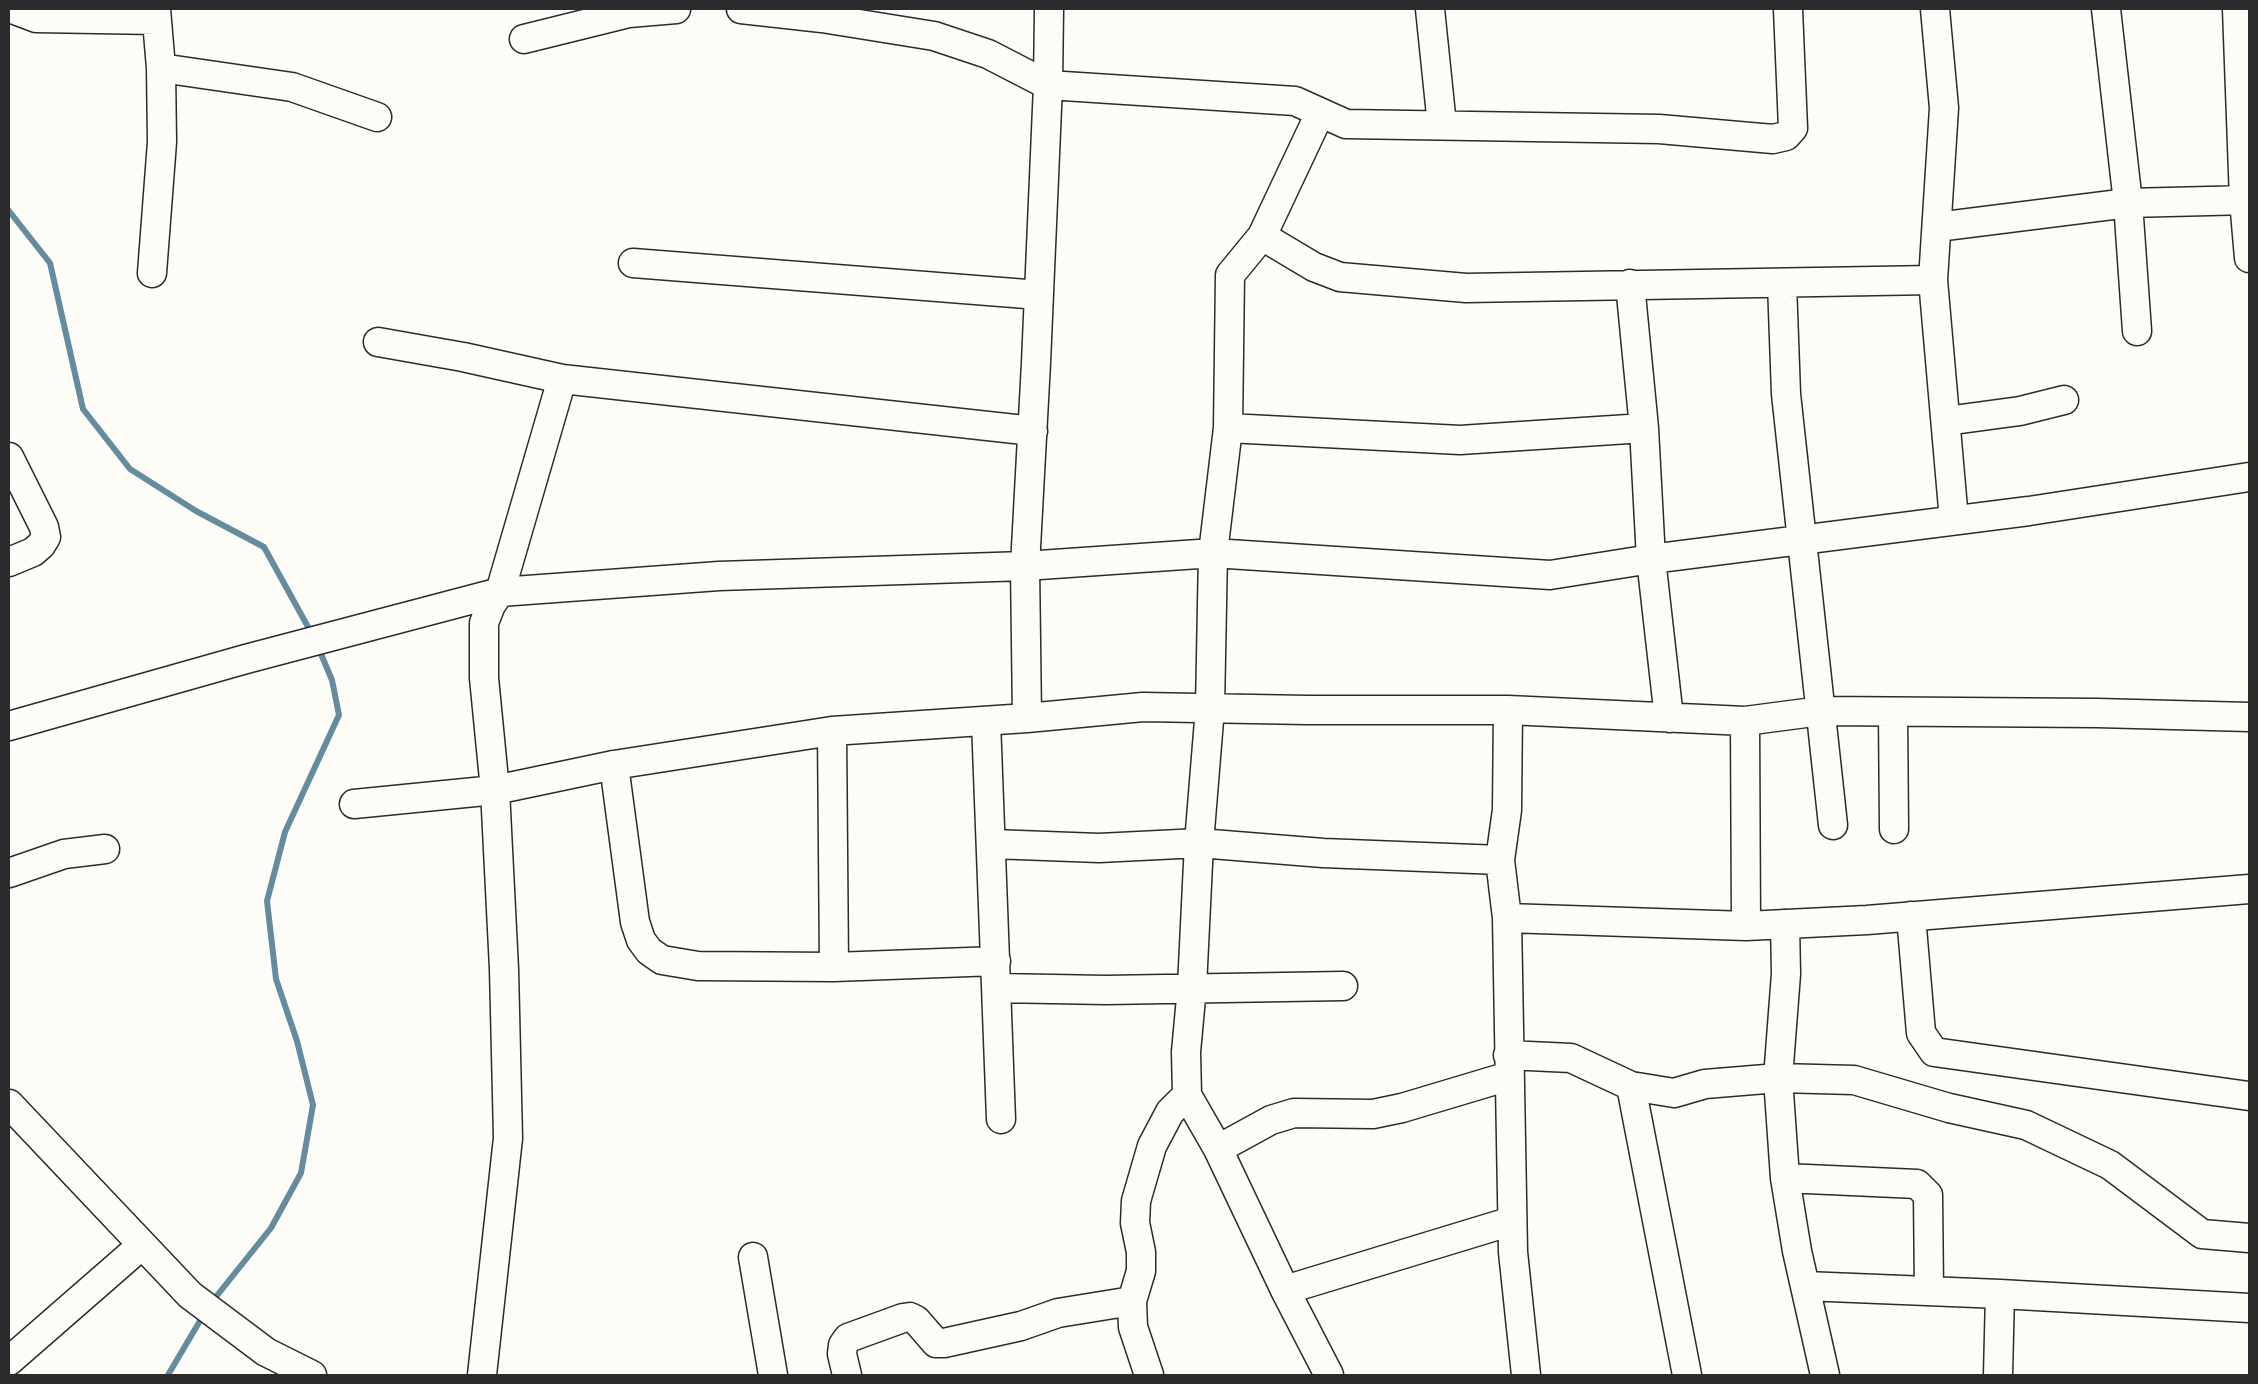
<!DOCTYPE html>
<style>
body{margin:0}
#map{position:relative;width:2258px;height:1384px;overflow:hidden;background:#fdfcf7;font-family:Pangolin,sans-serif}
canvas{display:block}
.frame{position:absolute;inset:0;border:10px solid #2b2b2b;pointer-events:none}
</style>
<div id="map">
<canvas width="2258" height="1384"></canvas>
<div class="frame"></div>
</div>
<script>
const ctx = document.querySelector('canvas').getContext('2d');
ctx.lineJoin = 'round';
function poly(rows) {
  const path = new Path2D();
  for (const r of rows) {
    path.moveTo(r[0], r[1]);
    for (let i = 2; i < r.length; i += 2) path.lineTo(r[i], r[i + 1]);
  }
  return path;
}
function strokePath(path, color, width, dash) {
  ctx.strokeStyle = color;
  ctx.lineWidth = width;
  ctx.lineCap = dash ? 'butt' : 'round';
  ctx.setLineDash(dash || []);
  ctx.stroke(path);
}
const stream = poly([
 [9,211,50,263,83,409,130,469,196,511,264,547,313,636],
 [211,1303,271,1228,301,1173,313,1105,297,1041,276,979,267,901,285,832,339,715,332,680,318,647],
 [168,1375,204,1314]
]);
const minor = poly([
 [12,9,36,18,157,20],
 [741,9,822,18,934,36,988,54,1048,85,1295,101,1346,124,1659,129,1773,139,1786,136,1793,128,1788,9],
 [1430,9,1442,125],
 [1935,9,1944,108,1933,280,1954,520],
 [2106,9,2128,203,2137,331],
 [2237,9,2244,200,2249,258],
 [524,39,629,13,676,9],
 [161,68,292,87,377,117],
 [1320,113,1262,236,1314,267,1340,277,1466,288,1933,280],
 [1937,227,2128,203,2249,200],
 [633,263,1039,295],
 [152,273,162,142,161,68,156,9],
 [1782,283,1786,394,1833,825],
 [1630,284,1644,428,1651,559,1669,718],
 [378,342,463,357,562,379,1033,431],
 [1946,421,2020,411,2064,400],
 [1228,428,1230,275,1262,236],
 [9,457,44,527,46,537,41,545,33,552,9,562],
 [1508,710,1507,810,1500,860,1507,918,1513,1252,1526,1375],
 [1893,712,1894,829],
 [1027,718,1025,566,1036,363,1048,85,1049,9],
 [986,721,1001,1119],
 [1745,721,1746,926],
 [9,726,246,659,500,592,719,576,1025,566,1213,553,1550,575,1651,559,2029,511,2249,477],
 [832,731,834,967],
 [614,765,635,922,641,940,649,951,662,960,698,966,834,967,996,961],
 [354,804,495,790,614,765,832,731,1027,718,1143,707,1307,710,1508,710,1745,721,1821,711,2097,713,2249,717],
 [992,844,1099,848,1199,843,1323,853,1500,860],
 [9,873,64,854,105,849],
 [1911,916,1921,1033,1934,1052,2249,1096],
 [1507,918,1746,926,1867,920,2249,889],
 [1785,924,1786,974,1778,1078,1785,1178,1797,1251,1825,1375],
 [997,988,1106,990,1343,986],
 [1508,1055,1571,1058,1631,1086,1674,1093,1705,1084,1778,1078,1854,1080,1949,1108,2026,1125,2110,1165,2202,1234,2249,1238],
 [1631,1086,1687,1375],
 [9,1104,190,1295,266,1352,312,1375],
 [1218,1149,1271,1120,1294,1113,1373,1114,1402,1108,1509,1076],
 [1785,1178,1917,1184,1928,1195,1929,1291],
 [753,1257,773,1375],
 [1805,1286,2000,1294,2249,1308],
 [1285,1290,1512,1221],
 [9,1361,142,1245],
 [482,1375,508,1138,504,969,495,790,484,678,484,623,491,605,500,592,562,379],
 [847,1375,842,1354,843,1345,848,1338,903,1318,910,1317,916,1320,936,1343,944,1343,1021,1326,1058,1313,1132,1301],
 [1149,1375,1133,1327,1132,1301,1141,1271,1141,1252,1135,1223,1136,1201,1152,1146,1170,1112,1187,1095],
 [1329,1375,1285,1290,1218,1149,1187,1095,1186,1052,1192,987,1199,843,1210,708,1213,553,1228,428,1460,440,1644,428],
 [1998,1375,2000,1294]
]);
strokePath(stream, '#648c9e', 6);
strokePath(minor, '#2b2b2b', 31);
strokePath(minor, '#fdfcf7', 28);
</script>
